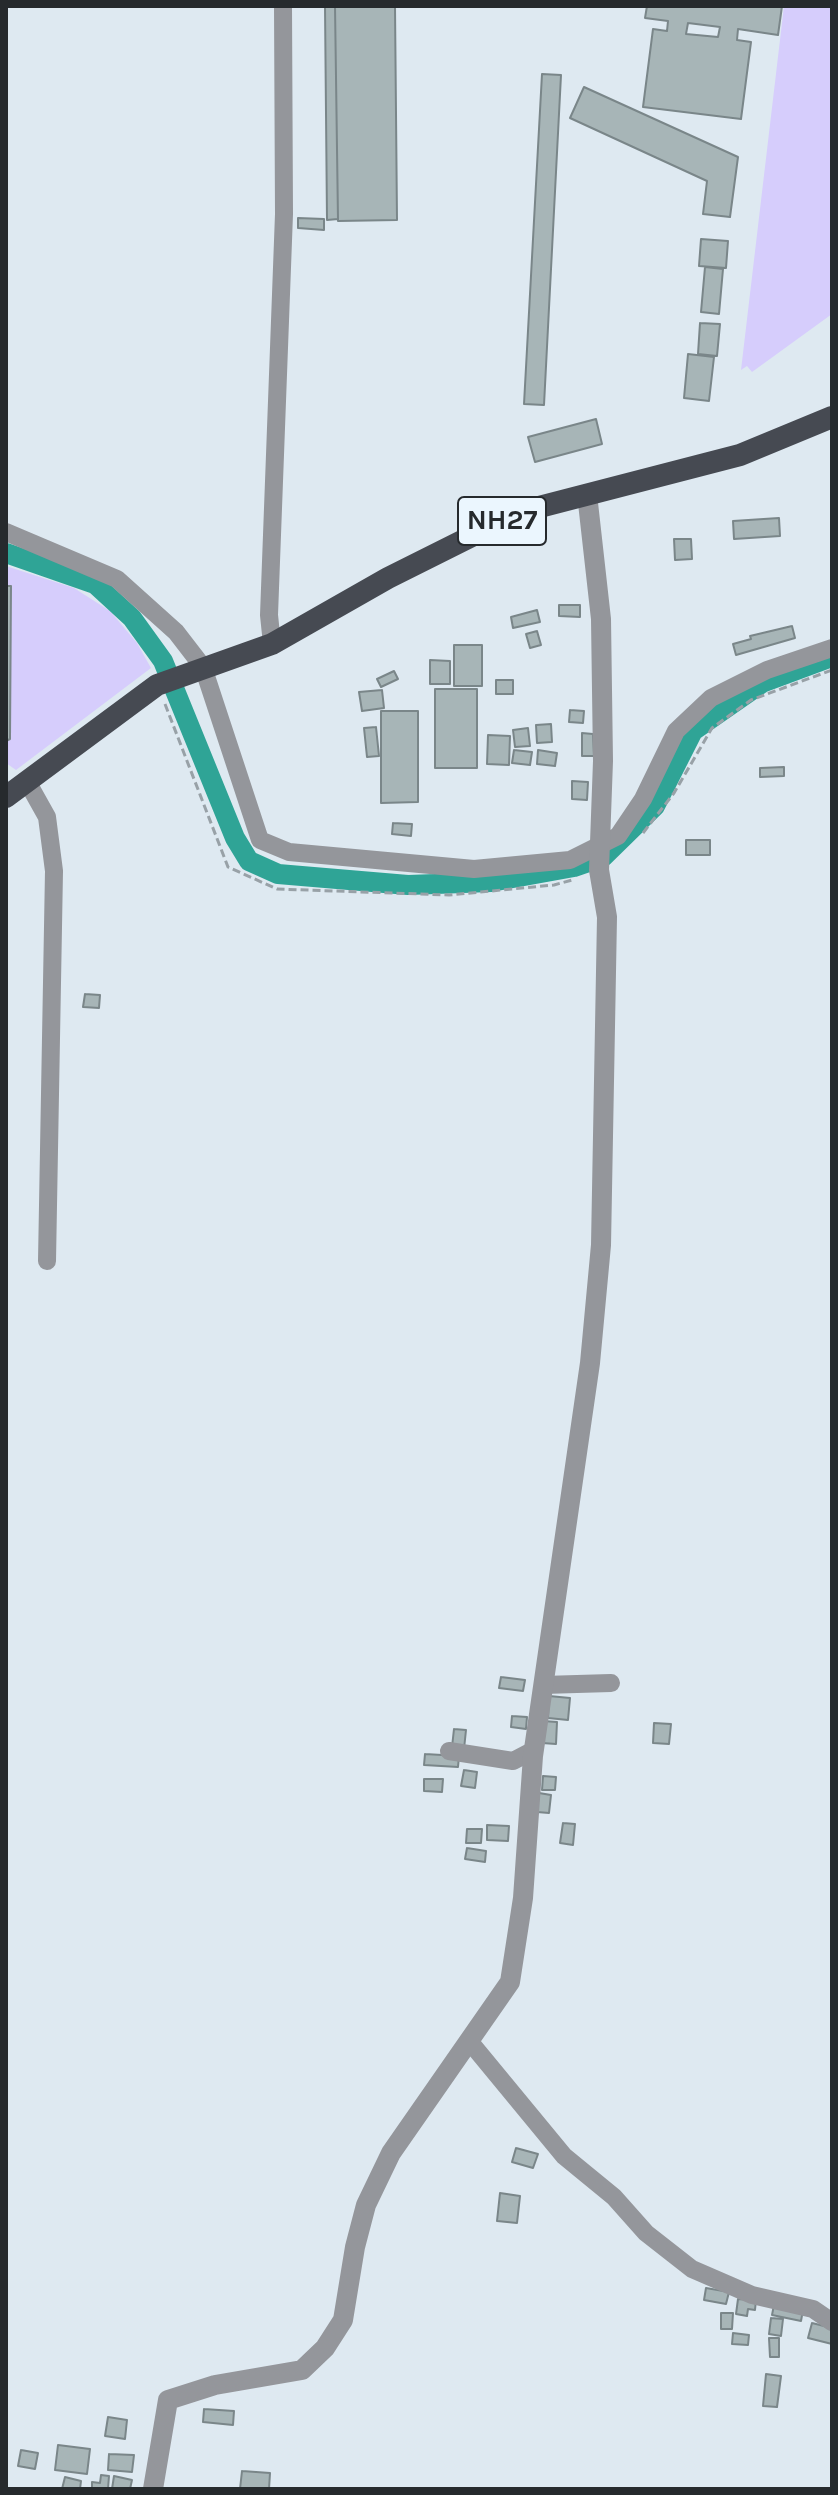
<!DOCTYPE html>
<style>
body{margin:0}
#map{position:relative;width:838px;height:2495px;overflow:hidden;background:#dee9f1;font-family:Karla,sans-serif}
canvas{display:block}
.frame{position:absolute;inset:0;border:8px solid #262a2d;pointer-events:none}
</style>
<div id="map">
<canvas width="838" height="2495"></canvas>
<div class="frame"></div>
</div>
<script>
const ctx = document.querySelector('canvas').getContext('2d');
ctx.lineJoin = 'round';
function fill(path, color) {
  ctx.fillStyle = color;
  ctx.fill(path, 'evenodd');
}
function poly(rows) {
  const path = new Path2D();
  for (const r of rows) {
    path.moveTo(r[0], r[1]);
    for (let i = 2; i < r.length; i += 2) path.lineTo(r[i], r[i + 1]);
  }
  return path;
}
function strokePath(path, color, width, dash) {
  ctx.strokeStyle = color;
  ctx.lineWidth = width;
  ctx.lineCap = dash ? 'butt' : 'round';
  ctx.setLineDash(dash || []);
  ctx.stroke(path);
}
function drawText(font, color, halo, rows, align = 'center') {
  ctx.font = font + ' Karla,sans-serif';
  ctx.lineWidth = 6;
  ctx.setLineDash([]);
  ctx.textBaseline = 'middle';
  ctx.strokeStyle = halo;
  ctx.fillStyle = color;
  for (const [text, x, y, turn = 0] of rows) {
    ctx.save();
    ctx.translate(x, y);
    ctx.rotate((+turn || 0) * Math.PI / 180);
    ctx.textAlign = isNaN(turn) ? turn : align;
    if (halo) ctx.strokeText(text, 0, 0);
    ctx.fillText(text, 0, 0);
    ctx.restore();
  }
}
const green = poly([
 [784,6,832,6,832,314,752,372,747,366,741,370],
 [6,566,74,588,110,611,137,643,151,668,16,770,6,763]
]);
const canal = poly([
 [6,553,95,584,132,618,163,661,235,838,249,861,278,874,408,885,491,882,574,867,603,857,655,806,693,731,762,683,832,657]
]);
const building = poly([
 [325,6,335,6,338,219,327,220,325,6],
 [335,6,395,6,397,220,338,221,335,6],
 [647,6,782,6,778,35,738,29,737,40,751,42,741,119,643,107,653,29,667,31,668,21,645,18,647,6],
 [688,23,720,27,718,37,686,34,688,23],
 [542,74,561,75,544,405,524,404,542,74],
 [584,87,738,157,730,217,703,214,707,181,570,118,584,87],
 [298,218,324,219,324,230,298,228,298,218],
 [701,239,728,241,726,268,699,266,701,239],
 [705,267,723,269,719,314,701,312,705,267],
 [700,323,720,324,717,356,698,354,700,323],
 [688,354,714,357,709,401,684,398,688,354],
 [596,419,602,444,535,462,528,437,596,419],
 [779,518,780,536,734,539,733,521,779,518],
 [674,539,691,539,692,559,675,560,674,539],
 [6,586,11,586,10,739,6,741,6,586],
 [559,605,580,605,580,617,559,616,559,605],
 [537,610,540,622,513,628,511,617,537,610],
 [792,626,795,638,736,655,733,644,751,639,750,636,792,626],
 [537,631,541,645,530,648,526,634,537,631],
 [454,645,482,645,482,686,454,686,454,645],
 [430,660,450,661,450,684,430,684,430,660],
 [394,671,398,679,381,687,377,679,394,671],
 [496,680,513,680,513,694,496,694,496,680],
 [435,689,477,689,477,768,435,768,435,689],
 [382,690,384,708,362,711,359,692,382,690],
 [570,710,584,711,583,723,569,722,570,710],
 [381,711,418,711,418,802,381,803,381,711],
 [551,724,552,742,537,743,536,725,551,724],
 [376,727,379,756,367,757,364,728,376,727],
 [528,728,530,746,515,747,513,730,528,728],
 [582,733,593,734,594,756,582,756,582,733],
 [488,735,510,736,509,765,487,764,488,735],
 [514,750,532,752,530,765,512,763,514,750],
 [538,750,557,753,555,766,537,764,538,750],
 [784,767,784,776,760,777,760,768,784,767],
 [572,781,588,782,587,800,572,799,572,781],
 [393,823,412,824,411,836,392,834,393,823],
 [686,840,710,840,710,855,686,855,686,840],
 [85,994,100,995,99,1008,83,1007,85,994],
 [501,1677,525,1680,523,1691,499,1688,501,1677],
 [549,1696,570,1698,568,1720,548,1718,549,1696],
 [512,1716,527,1717,526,1729,511,1727,512,1716],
 [543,1721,557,1722,556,1744,542,1743,543,1721],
 [654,1723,671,1724,669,1744,653,1743,654,1723],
 [454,1729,466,1730,464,1749,452,1747,454,1729],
 [425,1754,459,1756,458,1767,424,1765,425,1754],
 [464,1770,477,1772,475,1788,461,1786,464,1770],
 [543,1776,556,1777,555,1790,542,1790,543,1776],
 [424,1779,443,1779,442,1792,424,1791,424,1779],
 [539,1793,551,1795,549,1813,537,1812,539,1793],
 [563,1823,575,1824,573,1845,560,1843,563,1823],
 [487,1825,509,1826,508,1841,487,1840,487,1825],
 [467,1829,482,1829,481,1843,466,1843,467,1829],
 [467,1848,486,1851,485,1862,465,1859,467,1848],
 [516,2148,538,2154,533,2168,512,2162,516,2148],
 [500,2193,520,2196,517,2223,497,2221,500,2193],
 [706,2288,729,2292,726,2304,704,2300,706,2288],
 [738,2299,756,2300,755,2310,748,2309,747,2316,736,2314,738,2299],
 [774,2305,803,2310,801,2321,772,2315,774,2305],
 [721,2313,733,2313,732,2329,721,2329,721,2313],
 [771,2318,783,2319,781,2336,769,2334,771,2318],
 [812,2323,832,2328,832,2344,808,2338,812,2323],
 [733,2333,749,2335,748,2345,732,2344,733,2333],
 [769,2338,779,2338,779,2357,770,2357,769,2338],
 [766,2374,781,2376,777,2407,763,2406,766,2374],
 [204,2409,234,2411,233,2425,203,2422,204,2409],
 [108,2417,127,2420,125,2439,105,2436,108,2417],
 [58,2445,90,2449,87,2474,55,2470,58,2445],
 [21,2450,38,2453,35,2469,18,2466,21,2450],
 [109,2454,134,2455,132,2472,108,2470,109,2454],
 [242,2471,270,2473,269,2489,240,2489,242,2471],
 [101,2475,109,2476,108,2489,92,2489,92,2482,100,2483,101,2475],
 [114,2476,132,2480,130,2489,112,2489,114,2476],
 [65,2477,81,2481,80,2489,62,2489,65,2477]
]);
const path = poly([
 [165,704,228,867,277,889,449,895,554,885,572,880],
 [643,833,674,793,712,728,751,700,832,670]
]);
const minor = poly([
 [6,532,117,579,176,632,203,667,260,840,289,852,474,869,570,860,618,836,643,799,676,731,711,698,767,670,832,648],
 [272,644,269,615,284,214,283,6],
 [28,783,47,817,54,871,47,1261],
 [543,1685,611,1683],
 [449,1751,513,1761,534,1750],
 [470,2042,564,2156,614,2197,646,2233,692,2269,752,2295,813,2309,832,2322]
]);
const tertiary = poly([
 [153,2489,168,2400,215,2385,302,2370,325,2348,343,2320,355,2247,366,2205,391,2153,510,1982,523,1898,533,1756,590,1363,601,1245,607,917,599,870,603,761,601,619,587,494]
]);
const trunk = poly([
 [6,797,157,685,272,644,388,578,520,512,740,455,832,417]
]);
const shields = [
 [502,521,88]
];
const shieldNames = [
 ["NH27",502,521]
];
fill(green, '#d6cdfc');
strokePath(canal, '#2fa496', 20);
fill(building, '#a7b5b7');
strokePath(building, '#7a8689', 2);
strokePath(path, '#98a1a7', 3, [8, 4]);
strokePath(minor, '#94969b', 18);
strokePath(tertiary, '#94969b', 20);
strokePath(trunk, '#464a52', 22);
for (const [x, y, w] of shields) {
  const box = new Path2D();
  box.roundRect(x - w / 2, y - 24, w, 48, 6);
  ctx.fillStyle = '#ebf6fe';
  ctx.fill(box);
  strokePath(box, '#262a2d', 2);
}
drawText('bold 28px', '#262a2d', null, shieldNames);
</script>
